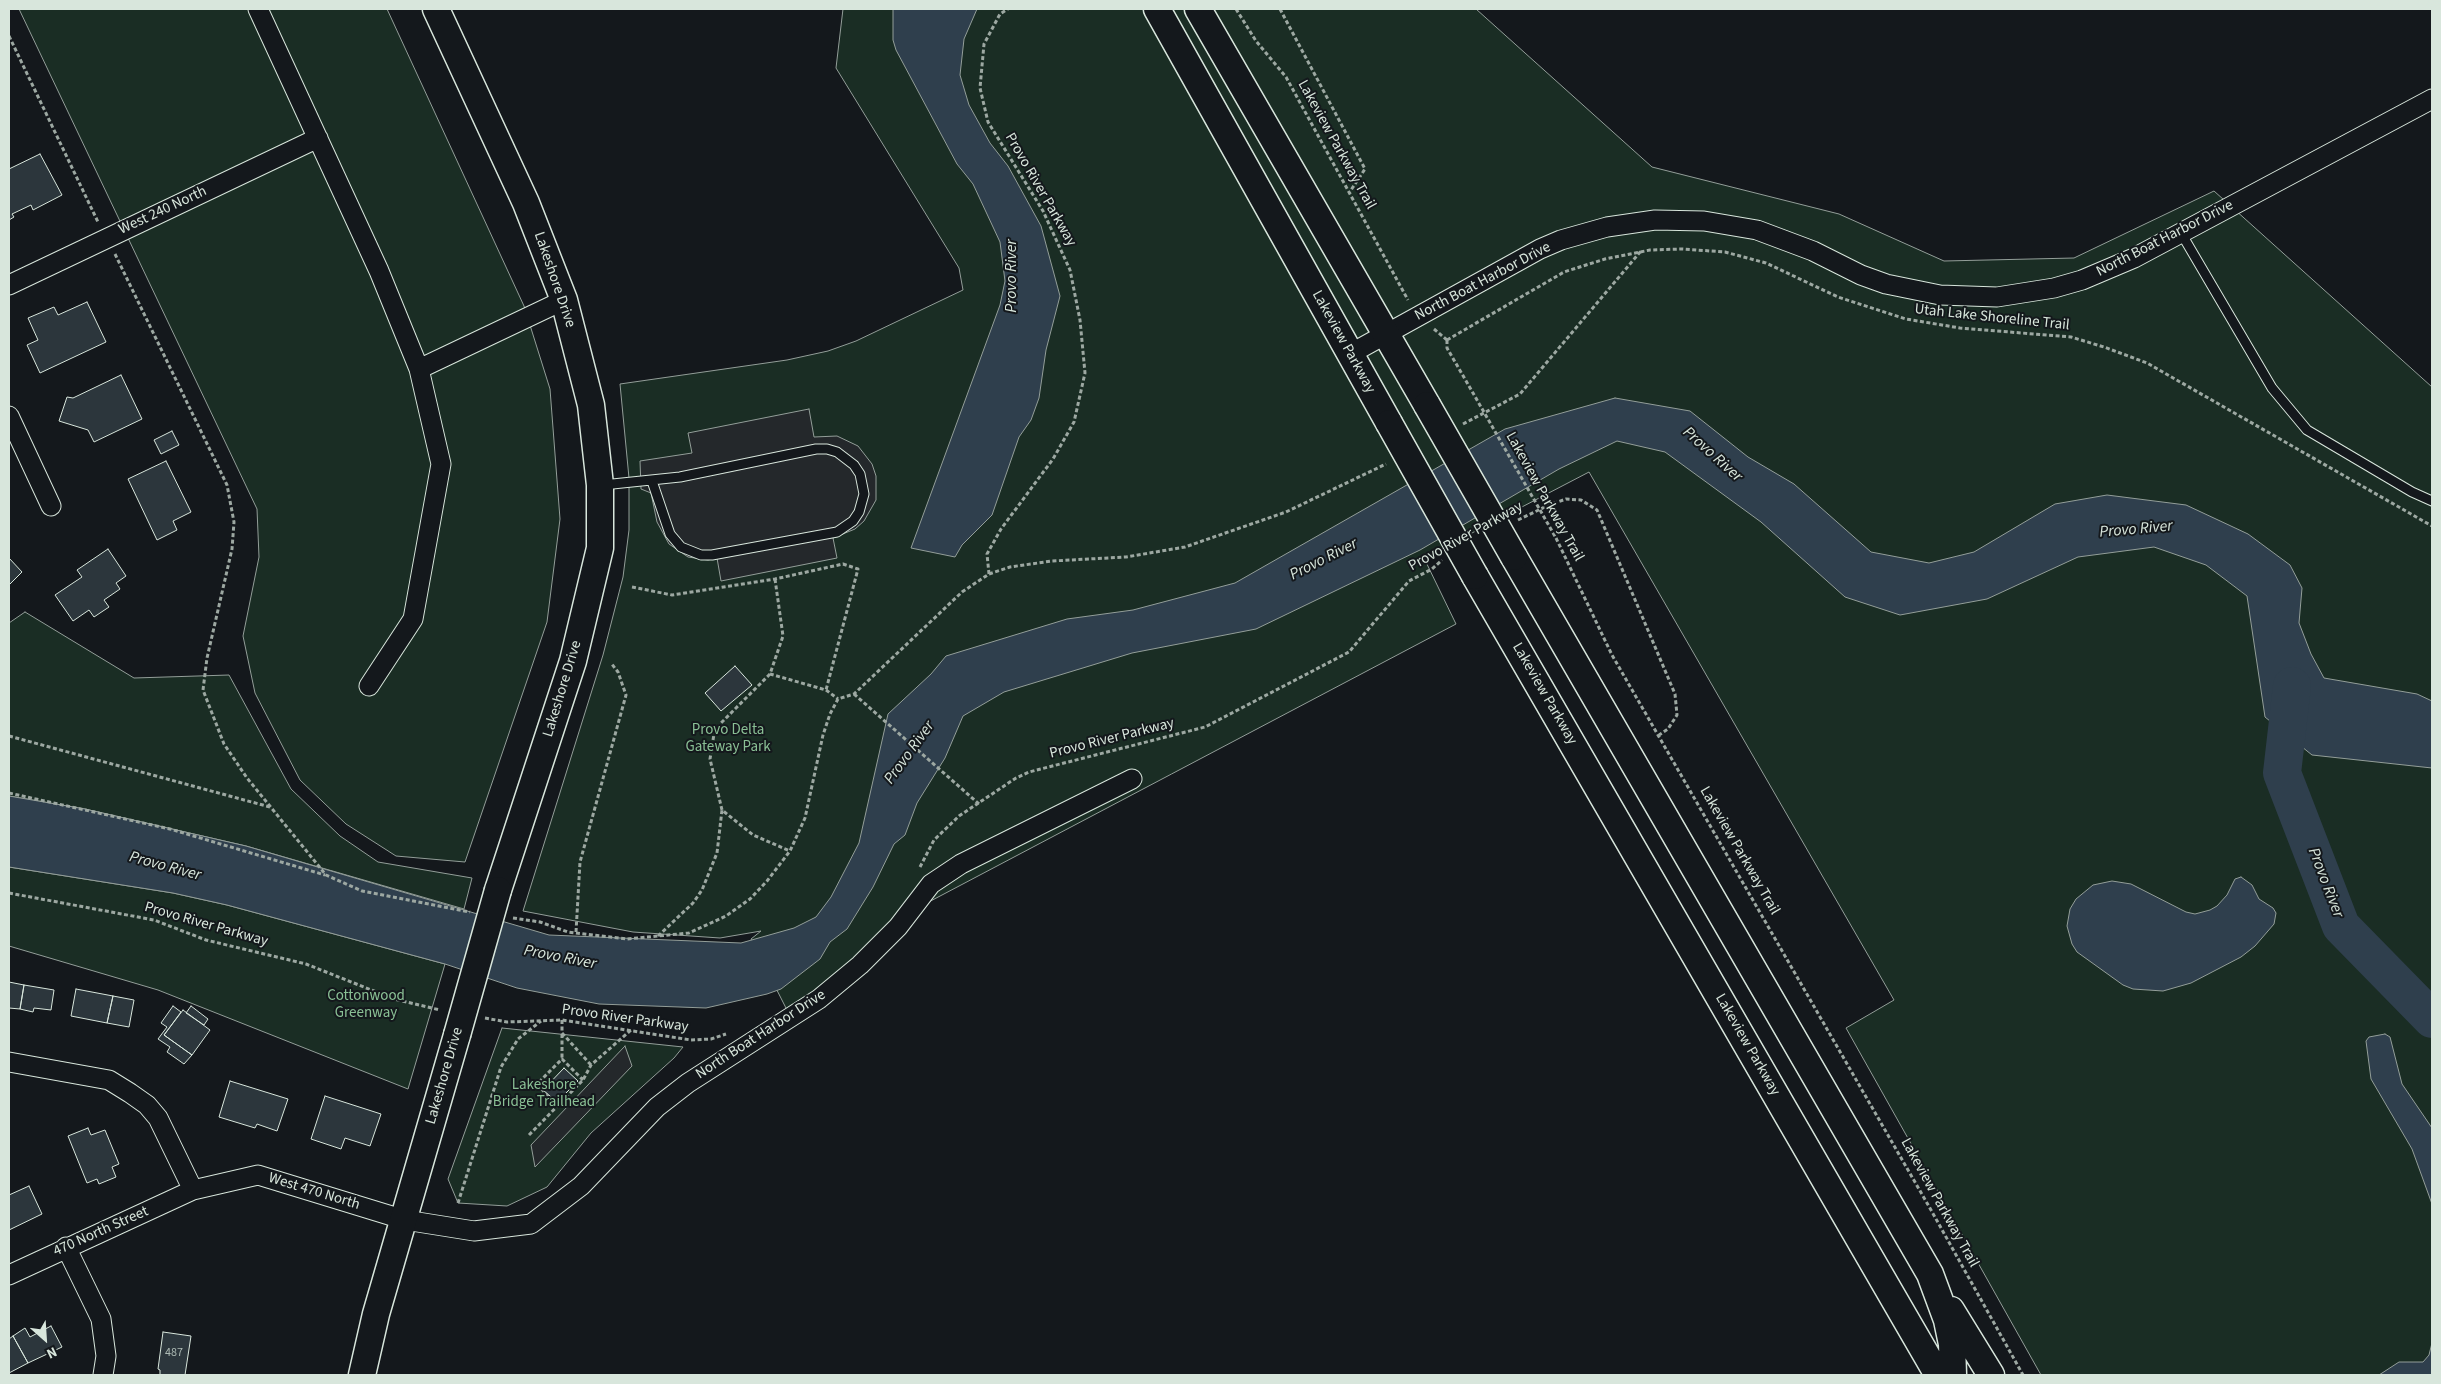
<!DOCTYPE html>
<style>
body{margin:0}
#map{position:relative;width:2441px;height:1384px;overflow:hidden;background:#14181c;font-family:"Source Sans 3",sans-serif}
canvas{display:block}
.frame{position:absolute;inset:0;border:10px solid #d8e6dc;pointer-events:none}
.north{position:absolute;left:20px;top:1314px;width:50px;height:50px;-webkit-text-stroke:4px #14181c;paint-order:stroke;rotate:154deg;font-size:14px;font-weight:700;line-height:20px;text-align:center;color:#d8e6dc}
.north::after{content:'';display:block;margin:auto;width:18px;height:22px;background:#d8e6dc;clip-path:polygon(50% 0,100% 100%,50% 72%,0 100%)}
</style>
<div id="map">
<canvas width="2441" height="1384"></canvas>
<div class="frame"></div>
<div class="north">N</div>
</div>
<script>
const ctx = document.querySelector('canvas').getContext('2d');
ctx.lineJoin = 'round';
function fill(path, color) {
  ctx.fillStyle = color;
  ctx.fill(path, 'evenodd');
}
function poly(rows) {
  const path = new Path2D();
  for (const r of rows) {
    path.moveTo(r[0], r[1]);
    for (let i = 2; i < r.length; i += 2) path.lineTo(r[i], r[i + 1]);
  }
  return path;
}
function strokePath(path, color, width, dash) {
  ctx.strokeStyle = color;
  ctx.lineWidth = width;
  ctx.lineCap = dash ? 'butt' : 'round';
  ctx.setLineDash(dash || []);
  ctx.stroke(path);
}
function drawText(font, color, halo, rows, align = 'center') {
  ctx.font = font + ' "Source Sans 3",sans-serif';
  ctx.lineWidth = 4;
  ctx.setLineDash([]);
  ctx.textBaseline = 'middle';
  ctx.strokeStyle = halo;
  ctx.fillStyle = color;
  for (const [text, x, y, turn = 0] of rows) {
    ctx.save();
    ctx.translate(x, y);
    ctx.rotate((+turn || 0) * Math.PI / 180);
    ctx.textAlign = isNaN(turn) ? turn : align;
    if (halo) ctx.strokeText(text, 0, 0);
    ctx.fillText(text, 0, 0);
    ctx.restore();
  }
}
const green = poly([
 [19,9,387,9,524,306,550,389,560,519,547,622,465,862,396,856,346,824,300,780,255,693,243,636,259,557,257,509,19,9],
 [843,9,1476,9,1652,167,1839,214,1944,261,2074,258,2214,191,2432,387,2432,1375,2041,1375,1846,1028,1894,1000,1589,472,1424,558,1456,624,887,924,858,957,788,1012,751,939,761,931,720,938,633,932,523,911,603,655,623,577,629,530,629,478,620,384,787,360,828,351,856,341,963,290,959,268,836,68,843,9],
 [25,612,134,678,229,675,291,789,340,836,378,862,472,878,464,909,246,846,85,809,9,796,9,623,25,612],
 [9,867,173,893,227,905,445,964,408,1089,158,990,9,946,9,867],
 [502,1028,683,1047,674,1058,591,1133,547,1187,507,1206,458,1203,448,1179,502,1028]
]);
const parking = poly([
 [809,409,814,437,837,436,858,446,872,464,876,476,876,500,864,521,855,529,833,538,837,558,721,581,717,558,708,560,688,557,669,544,657,522,651,493,641,489,640,461,692,453,688,433,809,409],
 [625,1046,632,1066,535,1167,531,1145,625,1046]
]);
const water = poly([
 [893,9,977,9,964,39,960,75,969,105,990,143,1008,166,1041,226,1060,296,1046,350,1039,398,1031,420,1019,437,992,515,962,545,955,557,911,548,1000,305,1005,281,1000,242,973,184,957,164,896,50,893,40,893,9],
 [1615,398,1690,411,1748,457,1794,484,1871,552,1929,563,1974,552,2055,504,2107,495,2186,505,2248,534,2290,565,2302,588,2299,623,2311,654,2324,678,2417,694,2432,701,2432,768,2312,755,2265,717,2247,596,2206,565,2154,547,2078,557,1987,599,1900,615,1845,597,1761,522,1665,452,1617,441,1559,469,1420,550,1256,629,1132,653,1004,692,963,716,945,758,917,803,905,835,894,844,873,887,847,929,830,942,820,959,781,989,767,994,706,1008,599,1004,517,988,445,964,227,905,173,893,9,867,9,796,85,809,246,846,549,935,741,943,794,928,816,917,831,897,859,843,888,714,931,674,946,656,1067,619,1133,610,1235,583,1505,429,1615,398],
 [2241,877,2252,885,2259,899,2273,908,2276,913,2274,924,2255,946,2241,957,2191,983,2163,991,2133,989,2123,985,2077,952,2072,944,2067,926,2070,909,2076,899,2093,885,2112,881,2131,884,2186,912,2195,914,2210,910,2217,906,2227,895,2235,879,2241,877],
 [2385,1034,2390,1037,2402,1084,2432,1128,2432,1204,2412,1149,2371,1079,2366,1041,2369,1037,2385,1034],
 [2432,1343,2432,1375,2379,1375,2399,1362,2423,1362,2429,1355,2432,1343]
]);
const river = poly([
 [2292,686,2282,773,2341,926,2432,1019]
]);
const building = poly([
 [40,154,62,195,33,210,31,205,12,214,14,217,9,220,9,169,40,154],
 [87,302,106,342,40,373,27,345,38,340,28,318,54,307,58,315,87,302],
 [121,375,142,419,94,442,88,430,59,421,67,397,73,398,121,375],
 [172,431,179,445,161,454,154,440,172,431],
 [166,461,191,512,173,521,177,530,157,540,128,479,166,461],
 [108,549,126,576,116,583,120,589,104,600,109,607,94,617,89,610,73,621,55,595,82,577,77,570,108,549],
 [9,558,22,572,9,585,9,558],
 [735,666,752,685,721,711,705,693,735,666],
 [9,982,24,985,20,1009,9,1008,9,982],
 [24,985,54,990,51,1010,34,1008,33,1012,20,1009,24,985],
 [76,989,113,996,107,1023,71,1016,76,989],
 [113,996,134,1000,129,1027,107,1023,113,996],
 [173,1006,181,1012,164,1035,192,1055,184,1064,167,1052,170,1047,158,1039,167,1027,161,1023,173,1006],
 [191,1006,208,1019,204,1025,186,1013,191,1006],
 [183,1010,210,1030,192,1055,164,1035,183,1010],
 [564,1068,578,1081,557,1102,543,1090,564,1068],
 [230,1081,288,1099,277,1131,257,1124,255,1128,219,1117,230,1081],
 [325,1096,381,1114,370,1146,345,1138,341,1149,311,1139,325,1096],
 [88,1128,91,1135,105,1130,119,1164,112,1167,116,1177,99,1184,97,1179,87,1183,68,1136,88,1128],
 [29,1186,42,1214,9,1230,9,1195,29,1186],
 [51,1326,62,1347,28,1363,13,1336,25,1328,30,1337,51,1326],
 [163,1332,191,1336,185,1375,160,1375,160,1370,158,1369,163,1332],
 [13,1336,28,1363,9,1373,9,1339,13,1336]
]);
const path = poly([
 [1236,9,1256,41,1286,77,1408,300],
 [1280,9,1365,169,1349,193],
 [9,36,98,222],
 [115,254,227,485,234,522,232,549,207,658,203,690,224,744,247,778,326,875,362,891,470,912],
 [1434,329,1447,340],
 [1447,340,1564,272,1605,259,1650,250,1682,249,1725,252,1766,263,1838,297,1906,319,1960,328,2071,337,2104,347,2147,363,2432,526],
 [1447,340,1447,348,1469,386],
 [1463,424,1520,394,1641,251],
 [1518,520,1549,505,1566,499,1581,500,1597,510,1675,694,1677,715,1668,729,1659,735],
 [1556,538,1612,655,1931,1210,2023,1375],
 [989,574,987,554,1001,529,1053,459,1074,422,1085,373,1080,320,1070,270,1043,211,988,122,980,88,984,44,1000,14,1008,9],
 [775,579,783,636,770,674,826,690,838,699],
 [632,587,672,595,775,579,843,564,858,569,826,690],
 [770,674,721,723,714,734,710,759,722,810,753,835,790,851],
 [854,694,979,804],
 [9,736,270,807],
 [9,793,170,829,325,875],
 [920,867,934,840,959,816,1016,778,1029,772,1205,727,1349,652,1409,581,1432,569,1442,560],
 [9,893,154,920,206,940,306,964,394,999,440,1010],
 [513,918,540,922,568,932,627,939,689,933,726,916,750,899,767,881,790,851,805,818,823,735,830,714,838,699,854,694,962,592,989,574,1010,567,1052,561,1126,557,1185,547,1286,512,1386,464],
 [576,932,580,862,626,695,618,672,611,663],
 [658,936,693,903,702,890,717,853,722,810],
 [485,1018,507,1022,562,1020,691,1040,711,1039,726,1034],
 [562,1020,562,1033,591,1065],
 [562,1034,562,1059],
 [557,1106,537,1084,562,1059,583,1080],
 [529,1135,583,1080,591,1065,631,1030],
 [458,1203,501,1067,518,1039,541,1021]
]);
const lane = poly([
 [2181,233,2272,388,2307,430,2412,492,2432,501],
 [603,485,680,477,816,449,827,449,837,452,854,465,860,474,864,494,859,512,853,521,837,532,712,555,701,555,681,547,670,534,652,481]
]);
const street = poly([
 [258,9,379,271,419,369,441,464,413,619,369,686],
 [9,285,318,138],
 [1350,354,1540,249,1561,240,1607,227,1655,220,1704,221,1757,230,1813,251,1861,275,1886,284,1940,295,1997,297,2054,288,2082,280,2134,258,2432,99],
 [419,369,564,300],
 [9,416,51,506],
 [9,1062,109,1080,130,1093,147,1105,158,1118,193,1190],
 [66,1247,101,1319,106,1356,103,1375],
 [9,1275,193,1190,258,1175,405,1220,474,1231,531,1224,581,1186,657,1107,688,1083,819,999,860,965,898,927,931,884,961,864,1132,779]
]);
const secondary = poly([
 [436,9,526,203,564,300,591,405,600,485,600,548,573,661,498,890],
 [1157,9,1389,423],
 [1198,9,1427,405],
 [1514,557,1930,1274,1947,1320,1952,1344,1953,1375],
 [1475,576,1938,1375],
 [1951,1310,1991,1375],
 [362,1375,376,1314,457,1035]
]);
const pathBridge = poly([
 [1469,386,1556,538]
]);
const secondaryBridge = poly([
 [1427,405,1514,557],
 [1389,423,1475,576],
 [457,1035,498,890]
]);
const numberNames = [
 ["487",174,1353]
];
const streetNames = [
 ["Lakeview Parkway Trail",1336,145,61],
 ["Provo River Parkway",1040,190,60],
 ["West 240 North",163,211,-25],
 ["North Boat Harbor Drive",2165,239,-27],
 ["Lakeshore Drive",554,280,71],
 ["North Boat Harbor Drive",1483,282,-28],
 ["Utah Lake Shoreline Trail",1992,318,6],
 ["Lakeview Parkway",1343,342,61],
 ["Lakeview Parkway Trail",1544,497,61],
 ["Provo River Parkway",1466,537,-29],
 ["Lakeshore Drive",563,689,-73],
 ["Lakeview Parkway",1544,694,60],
 ["Provo River Parkway",1112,739,-14],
 ["Lakeview Parkway Trail",1739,851,60],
 ["Provo River Parkway",206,925,16],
 ["Provo River Parkway",625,1019,8],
 ["North Boat Harbor Drive",761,1035,-33],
 ["Lakeview Parkway",1747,1045,60],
 ["Lakeshore Drive",445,1076,-74],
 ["West 470 North",314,1192,17],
 ["Lakeview Parkway Trail",1939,1203,61],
 ["470 North Street",101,1232,-24]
];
const parkNames = [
 ["Provo Delta",728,731],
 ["Gateway Park",728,748],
 ["Cottonwood",366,997],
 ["Greenway",366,1014],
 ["Lakeshore",544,1086],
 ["Bridge Trailhead",544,1103]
];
const waterNames = [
 ["Provo River",1012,276,-90],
 ["Provo River",1712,455,42],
 ["Provo River",2136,530,-5],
 ["Provo River",1324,560,-27],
 ["Provo River",910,753,-54],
 ["Provo River",165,867,15],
 ["Provo River",2325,883,69],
 ["Provo River",560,958,11]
];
fill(green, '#1a2d24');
strokePath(green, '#939e99', 1);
fill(parking, '#24282b');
strokePath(parking, '#939e99', 1);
fill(water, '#2f3f4d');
strokePath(water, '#939e99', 1);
strokePath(river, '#2f3f4d', 38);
fill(building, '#2c363c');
strokePath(building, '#d8e6dc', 1);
strokePath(lane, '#d8e6dc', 11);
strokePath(street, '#d8e6dc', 21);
strokePath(secondary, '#d8e6dc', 29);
strokePath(path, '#9da8a2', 3, [4, 2.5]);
strokePath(lane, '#14181c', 9);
strokePath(street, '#14181c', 19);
strokePath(secondary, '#14181c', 26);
strokePath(secondaryBridge, '#d8e6dc', 29, []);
strokePath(pathBridge, '#9da8a2', 3, [4, 2.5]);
strokePath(secondaryBridge, '#14181c', 26);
drawText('12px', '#adbab4', null, numberNames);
drawText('15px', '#d8e6dc', '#14181c', streetNames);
drawText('15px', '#8ac095', '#14181c', parkNames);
drawText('italic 16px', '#d8e6dc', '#14181c', waterNames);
</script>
